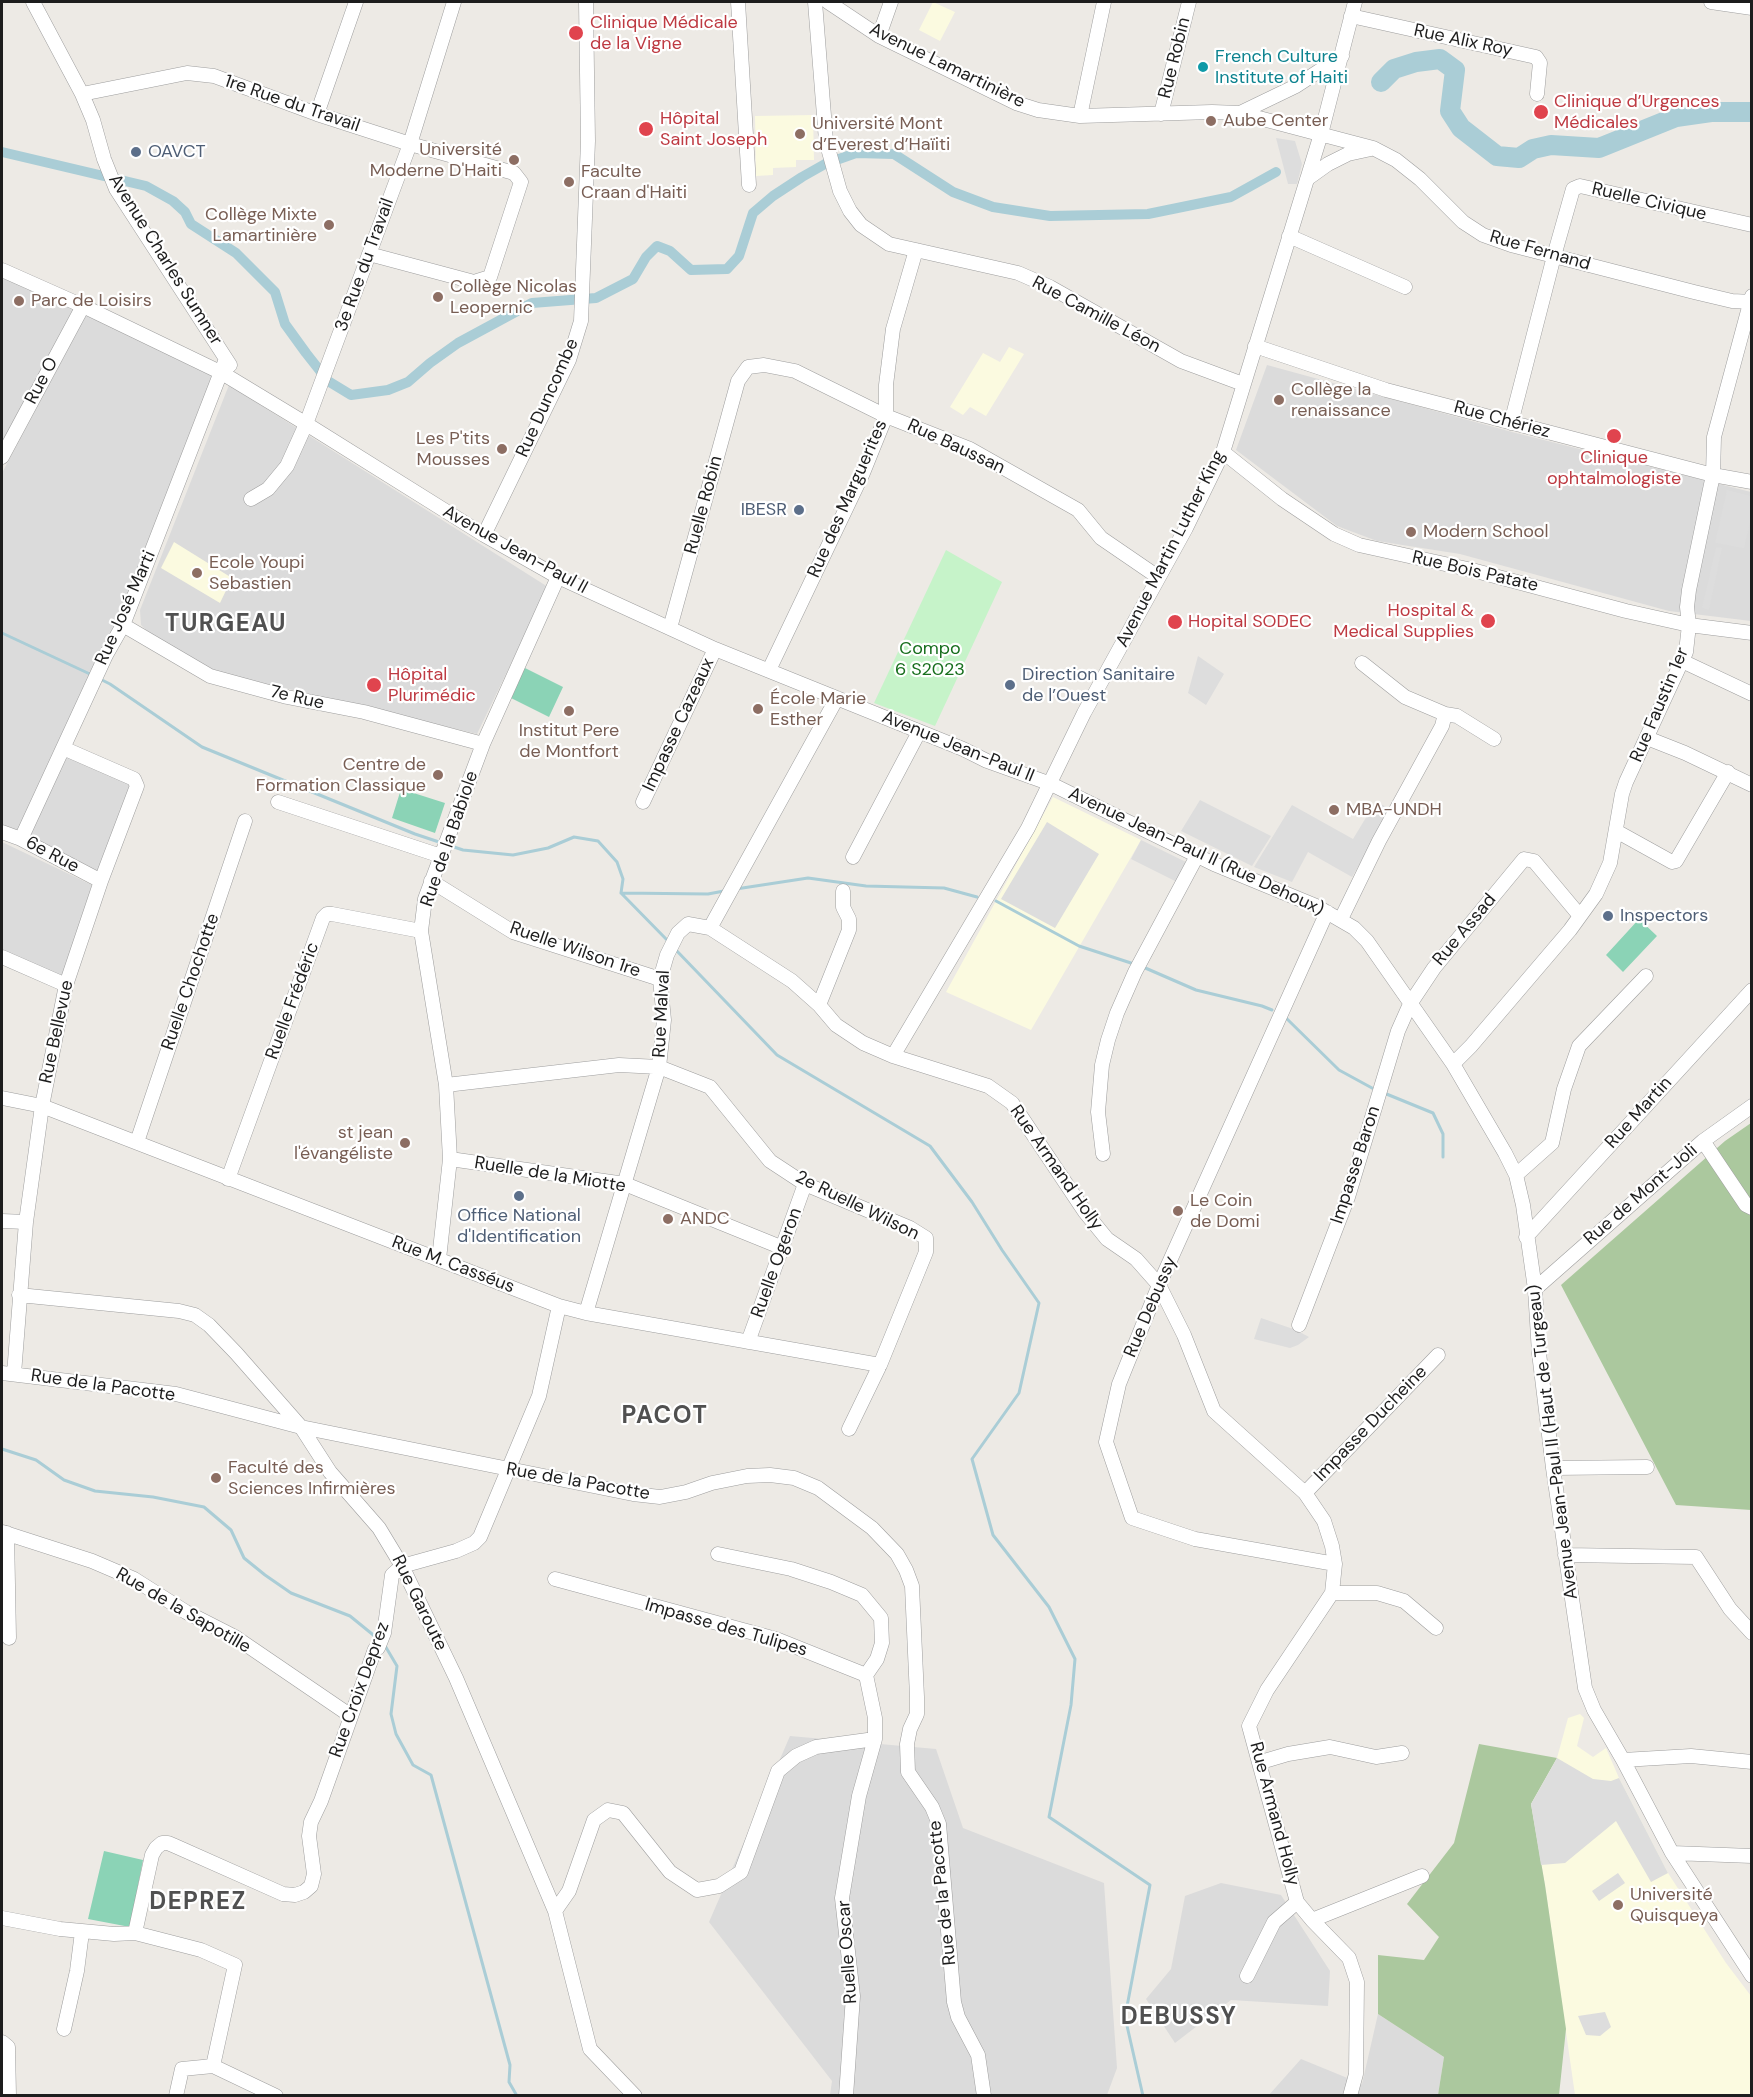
<!DOCTYPE html>
<meta charset="utf-8">
<style>
body{margin:0}
#map{position:relative;width:1753px;height:2097px;overflow:hidden;background:#edeae5;font-family:"DM Sans",sans-serif}
canvas{display:block}
.frame{position:absolute;inset:0;border:3px solid #1d1d1d;pointer-events:none}
</style>
<div id="map">
<canvas width="1753" height="2097"></canvas>
<div class="frame"></div>
</div>
<script>
const ctx = document.querySelector('canvas').getContext('2d');
ctx.lineJoin = 'round';
function fill(path, color) {
  ctx.fillStyle = color;
  ctx.fill(path, 'evenodd');
}
function poly(rows) {
  const path = new Path2D();
  for (const r of rows) {
    path.moveTo(r[0], r[1]);
    for (let i = 2; i < r.length; i += 2) path.lineTo(r[i], r[i + 1]);
  }
  return path;
}
function strokePath(path, color, width, dash) {
  ctx.strokeStyle = color;
  ctx.lineWidth = width;
  ctx.lineCap = dash ? 'butt' : 'round';
  ctx.setLineDash(dash || []);
  ctx.stroke(path);
}
function drawText(font, color, halo, rows, align = 'center') {
  ctx.font = font + ' "DM Sans",sans-serif';
  ctx.lineWidth = 4.5;
  ctx.setLineDash([]);
  ctx.textBaseline = 'middle';
  ctx.strokeStyle = halo;
  ctx.fillStyle = color;
  for (const [text, x, y, turn = 0] of rows) {
    ctx.save();
    ctx.translate(x, y);
    ctx.rotate((+turn || 0) * Math.PI / 180);
    ctx.textAlign = isNaN(turn) ? turn : align;
    if (halo) ctx.strokeText(text, 0, 0);
    ctx.fillText(text, 0, 0);
    ctx.restore();
  }
}
const residential = poly([
 [2,274,78,306,2,449],
 [87,313,220,377,121,627,19,835,2,827,2,473],
 [1267,365,1512,432,1751,492,1751,621,1669,611,1460,554,1377,541,1337,526,1236,450],
 [229,385,548,587,477,734,213,671,150,634,141,625,140,610],
 [68,755,132,783,99,873,29,836],
 [2,842,92,885,62,978,2,950],
 [790,1736,936,1749,963,1828,1104,1883,1117,2068,1107,2095,830,2095,832,2081,709,1922],
 [1221,1883,1281,1895,1330,1971,1328,2006,1231,2000,1175,2043,1146,1999,1171,1969,1185,1896],
 [1378,2014,1444,2057,1438,2095,1268,2096,1301,2059,1362,2084]
]);
const education = poly([
 [933,2,955,12,940,41,919,30],
 [813,115,814,160,796,160,796,167,773,168,773,175,756,176,755,116],
 [1009,347,1024,354,986,416,970,407,963,415,950,407,983,353,1000,362],
 [174,542,232,578,220,603,161,568],
 [1053,797,1141,840,1031,1030,946,992],
 [1580,1714,1584,1718,1577,1746,1593,1757,1606,1748,1619,1778,1668,1873,1726,1963,1751,1996,1751,2094,1575,2095,1545,1885,1531,1804,1557,1758,1568,1718]
]);
const forest = poly([
 [1751,1123,1751,1510,1676,1505,1561,1285,1725,1141],
 [1479,1744,1557,1758,1531,1804,1545,1885,1566,2029,1559,2095,1438,2095,1444,2057,1378,2014,1378,1955,1424,1960,1439,1937,1407,1904,1454,1843]
]);
const park = poly([
 [946,550,1002,582,935,726,874,703]
]);
const pitch = poly([
 [523,667,563,687,549,717,509,697],
 [401,789,445,803,435,833,392,818],
 [1639,919,1657,936,1623,972,1606,955],
 [104,1851,143,1860,130,1927,88,1919]
]);
const parking = poly([
 [1276,138,1295,141,1302,164,1297,184,1288,184],
 [1727,490,1751,496,1751,519,1744,548,1715,543],
 [1716,547,1722,548,1709,610,1702,608],
 [1198,656,1224,674,1206,705,1188,693],
 [1200,800,1271,836,1252,866,1181,831],
 [1376,801,1391,810,1352,877,1308,852,1292,882,1254,867,1292,805,1353,839],
 [1047,822,1099,854,1055,928,1001,899],
 [1141,840,1186,862,1177,882,1131,859],
 [1261,1318,1296,1330,1309,1337,1298,1345,1290,1348,1254,1339],
 [1557,1758,1593,1779,1611,1781,1619,1778,1668,1873,1651,1882,1616,1821,1565,1863,1541,1865,1531,1804],
 [1618,1873,1625,1883,1599,1901,1592,1891],
 [1605,2012,1611,2027,1600,2036,1586,2035,1578,2016]
]);
const stream = poly([
 [2,633,92,675],
 [100,679,110,684,202,747,415,834,442,843],
 [451,846,463,850,513,855,548,848,574,837,598,841,617,862,623,879,621,893],
 [736,889,808,878,866,886,944,888,977,897],
 [621,893,669,942],
 [621,893,708,894,724,891],
 [996,901,1079,946,1134,964],
 [675,949,777,1055,930,1146,972,1202,1002,1250,1039,1303,1019,1393,972,1459,993,1535,1049,1607,1075,1659,1071,1705,1049,1817,1150,1885,1125,2017,1143,2096],
 [1143,967,1196,990,1262,1006,1272,1010],
 [1285,1017,1339,1070,1372,1088],
 [1384,1093,1433,1113,1443,1134,1443,1157],
 [2,1449,36,1460,64,1480,95,1491,153,1497,204,1507,231,1530,244,1558,265,1575,291,1593,350,1616,377,1638],
 [384,1644,397,1666,391,1714,396,1734,413,1765,431,1775,510,2065,509,2082,517,2096]
]);
const canal = poly([
 [2,152,146,186,173,201,185,212,191,224,236,253,275,292,285,324,306,353,328,381,351,395,388,390,408,382,430,363,458,343,532,303,596,298,633,279,646,257,657,246,670,251,691,270,727,269,739,256,753,213,773,196,802,177,825,164,856,153,894,154,953,192,993,207,1050,216,1148,214,1231,197,1276,172]
]);
const river = poly([
 [1381,82,1394,69,1416,62,1440,59,1455,70,1450,111,1461,128,1497,156,1519,158,1533,149,1551,145,1599,148,1676,117,1711,112,1752,112]
]);
const minor = poly([
 [33,2,82,94,93,120,104,159,116,189,230,365],
 [738,2,749,185],
 [815,2,826,141,840,191,850,211,861,225,889,244,1018,273,1050,287,1181,361,1243,384],
 [828,2,879,36,1016,103,1038,110,1080,116,1212,112,1240,113,1350,142,1373,148,1396,160,1420,179,1463,222,1483,235,1511,245,1694,292,1732,301,1752,302],
 [1711,2,1752,8],
 [1351,16,1536,57,1540,63,1537,94],
 [879,36,891,2],
 [82,94,187,73,214,76,317,114,410,144,514,173,521,182,490,277,474,282,369,254],
 [1240,113,1296,86,1342,56],
 [317,114,356,2],
 [1161,114,1189,2],
 [1080,116,1104,2],
 [1307,179,1328,164,1348,154,1371,149],
 [1289,236,1405,287],
 [2,270,83,306,222,373,308,425,484,535,558,577,715,649,963,749,987,761,1051,784,1214,864,1316,906,1354,928,1367,941,1453,1064,1505,1153,1516,1175,1523,1205,1535,1289,1539,1353,1553,1468,1585,1688,1594,1710,1623,1760,1672,1853,1752,1976],
 [1255,346,1386,390,1713,475,1752,482],
 [1511,423,1554,256,1573,189,1580,186,1752,225],
 [1223,452,1282,499,1334,534,1359,545,1472,570,1626,611,1689,625,1752,633],
 [2,457,83,306],
 [251,499,268,489,287,466,306,424,410,144,454,2],
 [484,535,569,360,581,321,588,141,586,2],
 [123,625,210,676,287,697,364,712,483,744],
 [670,628,738,381,748,367,764,365,795,371,886,416,970,449,1078,510,1101,538,1158,577],
 [1682,661,1752,694],
 [1362,663,1405,697,1445,714,1457,716,1494,739],
 [769,670,863,473,886,416,886,385,893,329,916,250],
 [1647,738,1685,753,1752,785],
 [278,802,441,856],
 [643,802,715,649],
 [1616,831,1672,862,1676,861,1728,772],
 [2,832,21,839,101,881],
 [21,839,106,655,123,625,226,359],
 [853,857,919,732],
 [431,881,513,932,660,979],
 [1327,912,1159,1285,1119,1384,1106,1442,1132,1518,1195,1539,1335,1564],
 [1341,919,1379,841,1442,726,1445,714],
 [710,928,792,981,819,1005,836,1025,863,1043,893,1056,988,1086,1012,1103,1085,1212,1107,1239,1136,1259,1159,1285,1184,1335,1214,1411,1305,1493,1324,1521,1332,1546,1335,1564,1332,1593,1267,1690,1249,1726,1297,1902,1312,1920,1349,1958,1357,1982,1356,2074,1350,2096],
 [2,957,66,985],
 [819,1005,849,930,849,919,843,907,843,891],
 [893,1056,1028,828,1084,713,1186,528,1223,452,1321,134,1355,2],
 [1453,1064,1471,1046,1570,930,1596,894,1610,863,1622,794,1626,782,1686,652,1689,625,1687,607,1689,590,1713,475,1714,437,1752,296],
 [446,1085,619,1065,659,1067,710,1087,770,1161,805,1184,910,1228,926,1238,926,1252,880,1365,849,1429],
 [2,1098,42,1106,559,1306,586,1313,880,1365],
 [1703,1141,1746,1205,1752,1208],
 [137,1142,245,821],
 [1103,1154,1098,1112,1102,1065,1108,1040,1117,1013,1135,972,1197,856],
 [450,1159,625,1184,783,1248],
 [1516,1175,1552,1143,1564,1089,1579,1046,1646,976],
 [228,1179,323,918,327,914,332,914,421,931],
 [2,1221,26,1222],
 [1526,1237,1752,990],
 [439,1259,450,1159,446,1085,421,931,425,899,483,744,558,577],
 [1535,1289,1703,1141,1752,1106],
 [19,1295,179,1311,195,1315,209,1325,236,1353,301,1427,330,1472,379,1528,402,1566,456,1678,555,1911,590,2049,635,2096],
 [586,1313,659,1067,664,1020,660,979,667,955,678,933,688,924,710,928,837,698],
 [1299,1325,1348,1197,1398,1031,1410,1004,1434,968,1524,859,1534,861,1580,916],
 [748,1342,805,1184],
 [2,1373,176,1394,301,1427,633,1494,660,1497,686,1492,712,1483,747,1476,770,1475,794,1478,818,1488,872,1528,897,1554,906,1570,912,1586,917,1697,917,1714,910,1729,907,1744,908,1772,932,1807,939,1824,954,2002,958,2017,978,2055,984,2096],
 [14,1374,26,1222,42,1106,66,985,101,881,137,786,134,779,63,748],
 [1553,1468,1647,1467],
 [1305,1493,1438,1355],
 [2,1532,92,1561,134,1579,186,1612,235,1637,351,1716],
 [7,1533,9,1638],
 [718,1554,791,1569,831,1582,862,1595,881,1618,882,1643,877,1659,866,1675],
 [1565,1555,1696,1557,1730,1609,1752,1633],
 [555,1579,776,1639,866,1675,875,1718,875,1739,859,1796,842,1898,853,1996,846,2096],
 [1332,1593,1377,1593,1404,1601,1436,1628],
 [1623,1760,1691,1756,1752,1762],
 [1261,1762,1288,1754,1330,1747,1376,1757,1402,1753],
 [1672,1853,1752,1856],
 [555,1911,569,1891,594,1820,608,1810,623,1813,670,1872,697,1890,719,1886,741,1872,778,1771,796,1756,816,1747,875,1739],
 [2,1918,60,1929,114,1934,135,1933,201,1950,235,1965,213,2066,182,2069,176,2096],
 [1312,1920,1422,1876],
 [135,1933,152,1855,156,1848,162,1843,168,1843,175,1846,283,1894,295,1895,304,1892,311,1886,314,1874,309,1836,311,1822,321,1801,375,1649,378,1648,384,1633,392,1575,402,1566,456,1551,474,1543,480,1537,539,1396,559,1306],
 [1247,1976,1274,1922,1297,1902],
 [64,2029,77,1971,82,1932],
 [2,2042,8,2047,9,2096],
 [213,2066,276,2096]
]);
const markers = [
 [576,33,8,"#e0444e"],
 [1203,67,6,"#0f9aa8"],
 [1541,112,8,"#e0444e"],
 [1211,121,6,"#8d6e63"],
 [646,129,8,"#e0444e"],
 [800,134,6,"#8d6e63"],
 [136,152,6,"#5c6f8a"],
 [514,160,6,"#8d6e63"],
 [569,182,6,"#8d6e63"],
 [329,225,6,"#8d6e63"],
 [438,297,6,"#8d6e63"],
 [19,301,6,"#8d6e63"],
 [1279,400,6,"#8d6e63"],
 [1614,436,8,"#e0444e"],
 [502,449,6,"#8d6e63"],
 [799,510,6,"#5c6f8a"],
 [1411,532,6,"#8d6e63"],
 [197,573,6,"#8d6e63"],
 [1488,621,8,"#e0444e"],
 [1175,622,8,"#e0444e"],
 [374,685,8,"#e0444e"],
 [1010,685,6,"#5c6f8a"],
 [758,709,6,"#8d6e63"],
 [569,711,6,"#8d6e63"],
 [438,775,6,"#8d6e63"],
 [1334,810,6,"#8d6e63"],
 [1608,916,6,"#5c6f8a"],
 [405,1143,6,"#8d6e63"],
 [519,1196,6,"#5c6f8a"],
 [1178,1211,6,"#8d6e63"],
 [668,1219,6,"#8d6e63"],
 [216,1478,6,"#8d6e63"],
 [1618,1905,6,"#8d6e63"]
];
const healthNames = [
 ["Clinique Médicale",590,23],
 ["de la Vigne",590,44],
 ["Clinique d’Urgences",1554,102],
 ["Médicales",1554,123],
 ["Hôpital",660,119],
 ["Saint Joseph",660,140],
 ["Clinique",1614,458,"center"],
 ["ophtalmologiste",1614,479,"center"],
 ["Hospital &",1474,611,"right"],
 ["Medical Supplies",1474,632,"right"],
 ["Hopital SODEC",1188,622],
 ["Hôpital",388,675],
 ["Plurimédic",388,696]
];
const streetNames = [
 ["Rue Alix Roy",1463,41,12],
 ["Rue Robin",1175,58,-76],
 ["Avenue Lamartinière",947,66,26],
 ["1re Rue du Travail",292,104,19],
 ["Ruelle Civique",1649,202,13],
 ["Rue Fernand",1540,251,16],
 ["Avenue Charles Sumner",165,260,58],
 ["3e Rue du Travail",365,265,-70],
 ["Rue Camille Léon",1096,315,28],
 ["Rue O",42,381,-62],
 ["Rue Duncombe",548,398,-66],
 ["Rue Chériez",1502,420,15],
 ["Rue Baussan",956,447,25],
 ["Rue des Marguerites",848,499,-66],
 ["Ruelle Robin",704,505,-75],
 ["Avenue Martin Luther King",1171,549,-63],
 ["Avenue Jean-Paul II",515,550,29],
 ["Rue Bois Patate",1475,572,13],
 ["Rue José Marti",126,608,-66],
 ["7e Rue",297,698,13],
 ["Rue Faustin 1er",1660,705,-67],
 ["Impasse Cazeaux",679,725,-65],
 ["Avenue Jean-Paul II",958,747,22],
 ["Rue de la Babiole",450,839,-71],
 ["Avenue Jean-Paul II (Rue Dehoux)",1196,852,25],
 ["6e Rue",52,855,28],
 ["Rue Assad",1465,930,-50],
 ["Ruelle Wilson 1re",575,950,19],
 ["Ruelle Chochotte",191,982,-71],
 ["Ruelle Frédéric",293,1001,-70],
 ["Rue Malval",662,1014,-87],
 ["Rue Bellevue",57,1032,-78],
 ["Rue Martin",1639,1113,-48],
 ["Impasse Baron",1356,1165,-72],
 ["Rue Armand Holly",1056,1168,55],
 ["Ruelle de la Miotte",550,1175,9],
 ["Rue de Mont-Joli",1641,1195,-41],
 ["2e Ruelle Wilson",857,1206,26],
 ["Ruelle Ogeron",777,1263,-70],
 ["Rue M. Casséus",453,1265,21],
 ["Rue Debussy",1151,1307,-67],
 ["Rue de la Pacotte",103,1386,8],
 ["Impasse Ducheine",1371,1424,-46],
 ["Avenue Jean-Paul II (Haut de Turgeau)",1553,1442,-97],
 ["Rue de la Pacotte",578,1482,10],
 ["Rue Garoute",419,1603,64],
 ["Rue de la Sapotille",183,1611,30],
 ["Impasse des Tulipes",726,1628,16],
 ["Rue Croix Deprez",360,1690,-70],
 ["Rue Armand Holly",1274,1814,75],
 ["Rue de la Pacotte",943,1893,-96],
 ["Ruelle Oscar",848,1952,-94]
];
const cultureNames = [
 ["French Culture",1215,57],
 ["Institute of Haiti",1215,78]
];
const educationNames = [
 ["Aube Center",1223,121],
 ["Université Mont",812,124],
 ["d’Everest d’Haïiti",812,145],
 ["Université",502,150,"right"],
 ["Moderne D'Haiti",502,171,"right"],
 ["Faculte",581,172],
 ["Craan d'Haiti",581,193],
 ["Collège Mixte",317,215,"right"],
 ["Lamartinière",317,236,"right"],
 ["Collège Nicolas",450,287],
 ["Leopernic",450,308],
 ["Parc de Loisirs",31,301],
 ["Collège la",1291,390],
 ["renaissance",1291,411],
 ["Les P'tits",490,439,"right"],
 ["Mousses",490,460,"right"],
 ["Modern School",1423,532],
 ["Ecole Youpi",209,563],
 ["Sebastien",209,584],
 ["École Marie",770,699],
 ["Esther",770,720],
 ["Institut Pere",569,731,"center"],
 ["de Montfort",569,752,"center"],
 ["Centre de",426,765,"right"],
 ["Formation Classique",426,786,"right"],
 ["MBA-UNDH",1346,810],
 ["st jean",393,1133,"right"],
 ["l'évangéliste",393,1154,"right"],
 ["Le Coin",1190,1201],
 ["de Domi",1190,1222],
 ["ANDC",680,1219],
 ["Faculté des",228,1468],
 ["Sciences Infirmières",228,1489],
 ["Université",1630,1895],
 ["Quisqueya",1630,1916]
];
const serviceNames = [
 ["OAVCT",148,152],
 ["IBESR",787,510,"right"],
 ["Direction Sanitaire",1022,675],
 ["de l’Ouest",1022,696],
 ["Inspectors",1620,916],
 ["Office National",519,1216,"center"],
 ["d'Identification",519,1237,"center"]
];
const parkNames = [
 ["Compo",930,649],
 ["6 S2023",930,670]
];
const districtNames = [
 ["TURGEAU",226,625],
 ["PACOT",665,1417],
 ["DEPREZ",198,1903],
 ["DEBUSSY",1179,2018]
];
fill(residential, '#dbdbdb');
fill(education, '#fbfae0');
fill(forest, '#abc89e');
fill(park, '#c6f3c9');
fill(pitch, '#8bd3b6');
fill(parking, '#ddd');
strokePath(stream, '#aacdd6', 3);
strokePath(canal, '#aacdd6', 10);
strokePath(river, '#aacdd6', 20);
strokePath(minor, '#9e9e9e', 15);
strokePath(minor, '#fff', 14);
for (const [x, y, r, color] of markers) {
  const dot = new Path2D();
  dot.arc(x, y, r, 0, 2 * Math.PI);
  ctx.fillStyle = color;
  ctx.fill(dot);
  strokePath(dot, '#fff', 2);
}
drawText('18px', '#be3a42', '#fff', healthNames, 'left');
drawText('18px', '#1d1d1d', '#fff', streetNames);
drawText('18px', '#0d838f', '#fff', cultureNames, 'left');
drawText('18px', '#785e54', '#fff', educationNames, 'left');
drawText('18px', '#4e5e75', '#fff', serviceNames, 'left');
drawText('18px', '#186f1e', '#fff', parkNames);
ctx.letterSpacing = '1.5px';
drawText('bold 24px', '#505050', '#fff', districtNames);
ctx.letterSpacing = '0px';
</script>
